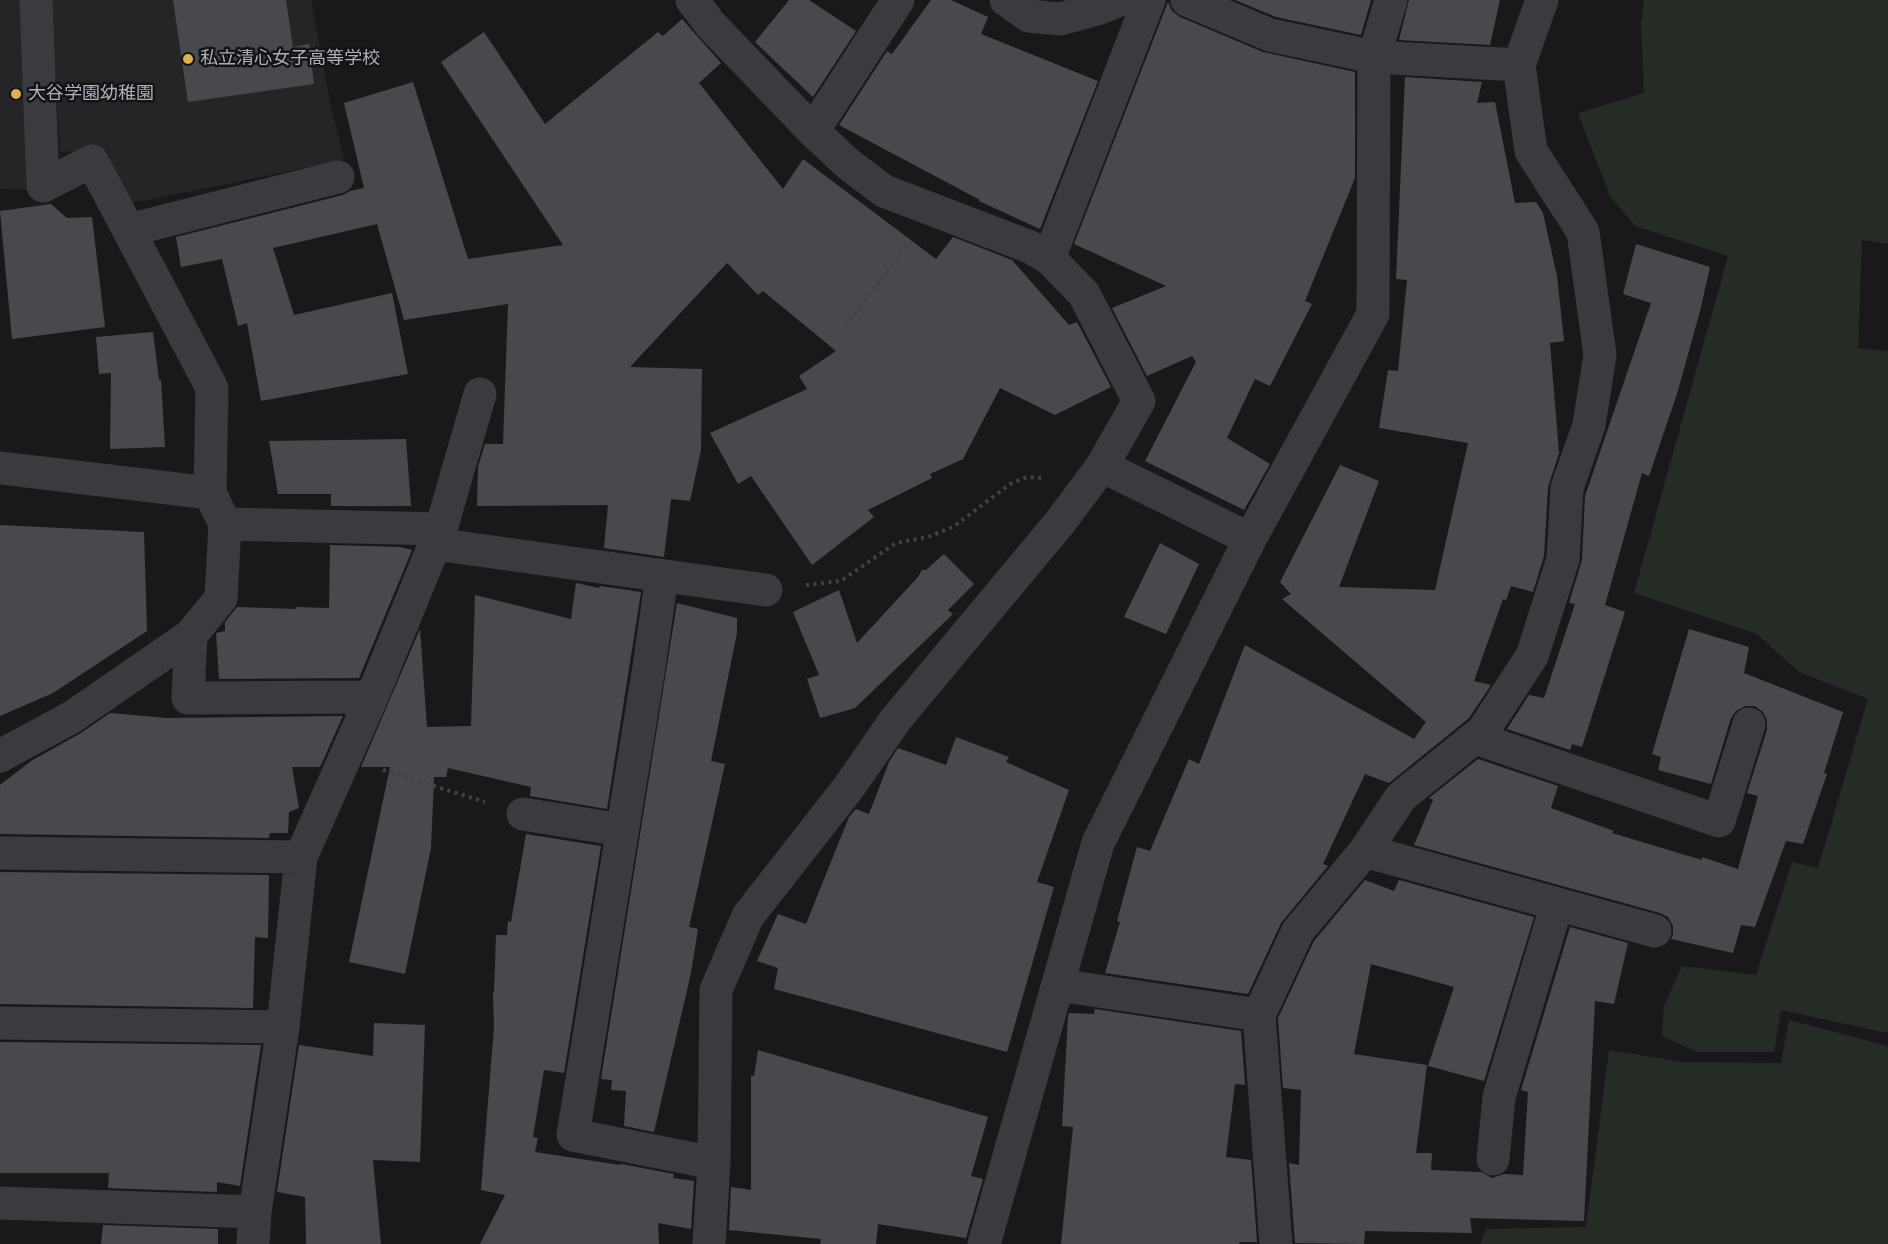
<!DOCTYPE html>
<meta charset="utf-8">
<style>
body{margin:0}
canvas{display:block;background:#19191b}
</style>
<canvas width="1888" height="1244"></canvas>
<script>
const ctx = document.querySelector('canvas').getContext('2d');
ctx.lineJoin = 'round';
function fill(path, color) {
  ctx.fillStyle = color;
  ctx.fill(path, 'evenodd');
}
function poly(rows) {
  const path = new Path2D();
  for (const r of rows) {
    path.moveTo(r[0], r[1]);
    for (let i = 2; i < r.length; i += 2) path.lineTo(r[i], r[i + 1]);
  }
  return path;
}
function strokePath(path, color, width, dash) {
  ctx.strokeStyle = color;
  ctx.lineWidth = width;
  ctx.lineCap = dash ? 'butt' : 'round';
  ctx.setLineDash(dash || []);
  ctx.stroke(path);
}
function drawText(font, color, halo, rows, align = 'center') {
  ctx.font = font + ' Signika,"Noto Sans JP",sans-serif';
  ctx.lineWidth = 5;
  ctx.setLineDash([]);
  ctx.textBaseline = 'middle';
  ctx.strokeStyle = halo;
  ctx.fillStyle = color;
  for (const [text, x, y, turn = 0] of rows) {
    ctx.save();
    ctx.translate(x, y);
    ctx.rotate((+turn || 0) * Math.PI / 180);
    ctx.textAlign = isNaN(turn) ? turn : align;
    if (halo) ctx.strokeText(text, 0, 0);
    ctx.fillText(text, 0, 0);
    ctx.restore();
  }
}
const built = poly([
 [0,0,28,0,36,190,0,189],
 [51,0,311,0,331,107,344,160,127,204,107,151,60,152]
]);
const green = poly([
 [1644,0,1888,0,1888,244,1862,240,1858,348,1888,351,1888,1033,1781,1010,1774,1052,1697,1052,1662,1036,1664,1006,1682,966,1756,975,1792,862,1818,868,1868,699,1799,672,1757,634,1634,593,1728,256,1635,226,1610,196,1578,113,1644,93,1641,26],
 [1789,1020,1888,1046,1888,1244,1480,1244,1486,1229,1586,1227,1609,1050,1683,1062,1781,1063]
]);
const building = poly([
 [173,0,286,0,293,47,309,44,314,84,188,102],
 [789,0,809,0,856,31,813,97,755,42],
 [931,0,951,0,988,17,981,34,1098,81,1040,229,979,201,980,200,839,125,887,51,892,54],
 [1235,0,1371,0,1361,35,1276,17],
 [1409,0,1500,0,1490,45,1399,40],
 [1168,2,1172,11,1180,17,1263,52,1355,72,1355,178,1305,301,1312,304,1270,386,1255,379,1227,438,1270,464,1244,510,1145,461,1196,362,1192,356,1147,376,1112,308,1166,286,1074,244],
 [682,19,721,63,699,83,783,189,803,159,936,259,953,237,1012,260,1069,325,1077,322,1111,387,1055,415,1000,388,963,459,930,474,932,478,868,510,874,517,812,565,751,476,738,484,710,433,807,389,799,376,836,351,763,291,758,295,727,263,630,367,702,369,701,450,690,501,671,499,664,557,604,548,608,505,477,506,478,467,485,444,503,444,508,304,404,320,377,224,273,248,294,315,392,293,408,374,261,401,247,323,238,326,222,259,181,267,176,237,343,195,350,191,364,188,344,103,413,82,468,259,563,245,441,62,484,32,545,124,658,32,663,36],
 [1405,77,1482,82,1477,103,1495,102,1515,203,1536,202,1543,213,1557,276,1564,341,1550,343,1559,453,1548,487,1544,556,1533,592,1511,586,1506,600,1503,599,1474,681,1491,685,1469,718,1389,783,1365,774,1323,864,1328,866,1281,923,1248,994,1105,973,1120,922,1117,921,1137,847,1150,851,1189,759,1199,764,1245,645,1414,739,1426,722,1282,599,1291,594,1280,582,1340,465,1379,481,1339,587,1435,590,1468,443,1379,428,1388,370,1398,371,1407,280,1396,279],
 [51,204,67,218,92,217,105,327,12,339,0,211],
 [1636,244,1710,267,1700,311,1677,394,1649,476,1642,473,1605,605,1625,612,1582,747,1572,744,1570,750,1507,729,1529,695,1544,698,1575,604,1569,603,1582,560,1585,496,1651,303,1623,294],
 [153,332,159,380,161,380,165,447,110,449,111,373,99,374,96,337],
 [406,439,411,506,331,506,331,494,278,494,269,441],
 [0,525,144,532,147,631,53,693,0,716],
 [1160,543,1199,564,1166,634,1124,617],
 [330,545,400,547,412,550,359,678,219,679,216,633,225,631,225,622,237,607,296,609,296,607,329,608],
 [944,554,974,584,948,610,953,614,855,708,820,718,807,679,819,675,793,612,839,590,857,643,918,577,922,570,926,570],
 [576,583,599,588,600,586,641,592,607,809,530,796,531,787,448,768,446,777,434,777,431,848,405,974,349,962,390,767,361,767,420,629,427,727,471,726,475,595,571,619],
 [677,603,737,618,737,633,711,761,725,764,689,927,698,929,691,973,654,1132,624,1126,626,1091,611,1090,612,1080,601,1079],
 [1689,629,1749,647,1744,673,1843,712,1824,773,1827,774,1803,844,1786,841,1755,927,1741,925,1733,953,1671,939,1673,935,1673,926,1668,917,1660,913,1414,845,1433,800,1429,798,1478,759,1558,786,1551,808,1614,831,1612,833,1702,860,1702,857,1738,869,1758,796,1747,793,1767,730,1767,720,1763,712,1755,706,1745,706,1736,711,1731,718,1711,784,1658,770,1661,757,1652,754],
 [110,713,167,718,343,716,320,767,292,767,299,808,289,812,288,833,270,833,269,838,0,834,0,785,31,761,81,733],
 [956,737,1009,757,1006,762,1069,790,1037,882,1054,887,1007,1052,774,989,778,968,757,961,778,914,806,924,849,817,856,809,869,814,889,762,898,748,946,765],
 [526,834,601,846,564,1073,544,1070,533,1137,538,1138,535,1152,620,1165,621,1164,674,1174,673,1178,694,1181,691,1229,658,1223,659,1244,480,1244,505,1195,481,1190,494,1027,493,992,494,992,496,935,507,935,508,921,511,922],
 [0,872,269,875,268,938,255,937,253,1008,0,1004],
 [1365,880,1394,891,1399,880,1534,917,1484,1081,1428,1066,1454,987,1371,964,1354,1054,1427,1065,1416,1153,1432,1153,1431,1170,1481,1172,1492,1178,1504,1174,1523,1175,1528,1092,1521,1090,1570,927,1628,943,1614,1004,1595,1001,1584,1221,1470,1218,1472,1233,1365,1231,1364,1244,1295,1243,1289,1163,1299,1165,1301,1090,1283,1088,1278,1018,1314,941],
 [1095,1009,1241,1031,1245,1085,1235,1084,1226,1157,1251,1160,1257,1242,1240,1242,1239,1244,1061,1244,1073,1127,1062,1126,1068,1017,1069,1013,1094,1014],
 [374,1023,425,1025,420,1162,373,1160,381,1244,306,1244,305,1197,277,1192,299,1045,373,1056],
 [0,1042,261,1045,240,1186,217,1182,217,1192,108,1188,109,1173,0,1173],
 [758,1050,988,1117,971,1176,983,1179,966,1238,878,1224,876,1244,820,1244,821,1239,729,1230,731,1187,751,1190,751,1076,754,1076],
 [103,1225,218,1229,218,1244,101,1244]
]);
const path = poly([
 [846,326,909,242],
 [806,585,841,581,896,543,928,537,953,527,1010,484,1027,477,1044,478],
 [383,770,485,802]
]);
const minor = poly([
 [36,0,43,186,92,161,212,388,210,493,225,524,441,529],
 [692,0,711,25,813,131,847,163,884,191,1030,247,1049,258,1084,294,1139,401,1102,466,1061,521,896,719,849,787,748,916,716,990,714,1163,709,1244],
 [1006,0,1029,16,1060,19,1100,8,1120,0],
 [1187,0,1270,35,1374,57,1519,65],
 [813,131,898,0],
 [129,230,338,177],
 [1049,258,1149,0],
 [1102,466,1250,539],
 [0,468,210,493],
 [435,544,766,590],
 [662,576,649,667,573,1135,714,1163],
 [191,635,188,698,372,697],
 [1475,738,1719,821,1749,724],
 [0,756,72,717,191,635,221,598,225,524],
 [523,814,622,830],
 [1365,851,1655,931],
 [0,853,301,857],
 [1058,985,1259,1015],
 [0,1023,283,1027],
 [1493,1159,1499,1097,1557,904],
 [0,1203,255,1212],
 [253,1244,255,1212,283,1027,301,857,372,697,441,529,480,394],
 [984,1244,1098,843,1250,539,1373,314,1374,57,1391,0],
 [1276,1244,1259,1015,1298,931,1365,851,1401,797,1483,731,1532,656,1563,559,1567,488,1589,425,1600,355,1583,232,1531,151,1519,65,1542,0]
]);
const markers = [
 [188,59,6,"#deb14e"],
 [16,94,6,"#deb14e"]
];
const poiNames = [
 ["私立清心女子高等学校",200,59],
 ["大谷学園幼稚園",28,94]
];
fill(built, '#252528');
fill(green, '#252c26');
fill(building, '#48494d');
strokePath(path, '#404246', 4, [3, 4.5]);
strokePath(minor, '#3a3b3f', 33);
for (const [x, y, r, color] of markers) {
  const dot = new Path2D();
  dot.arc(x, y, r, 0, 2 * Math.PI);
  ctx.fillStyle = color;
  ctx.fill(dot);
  strokePath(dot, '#141416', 2);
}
drawText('18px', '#adb0b9', '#141416', poiNames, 'left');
</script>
